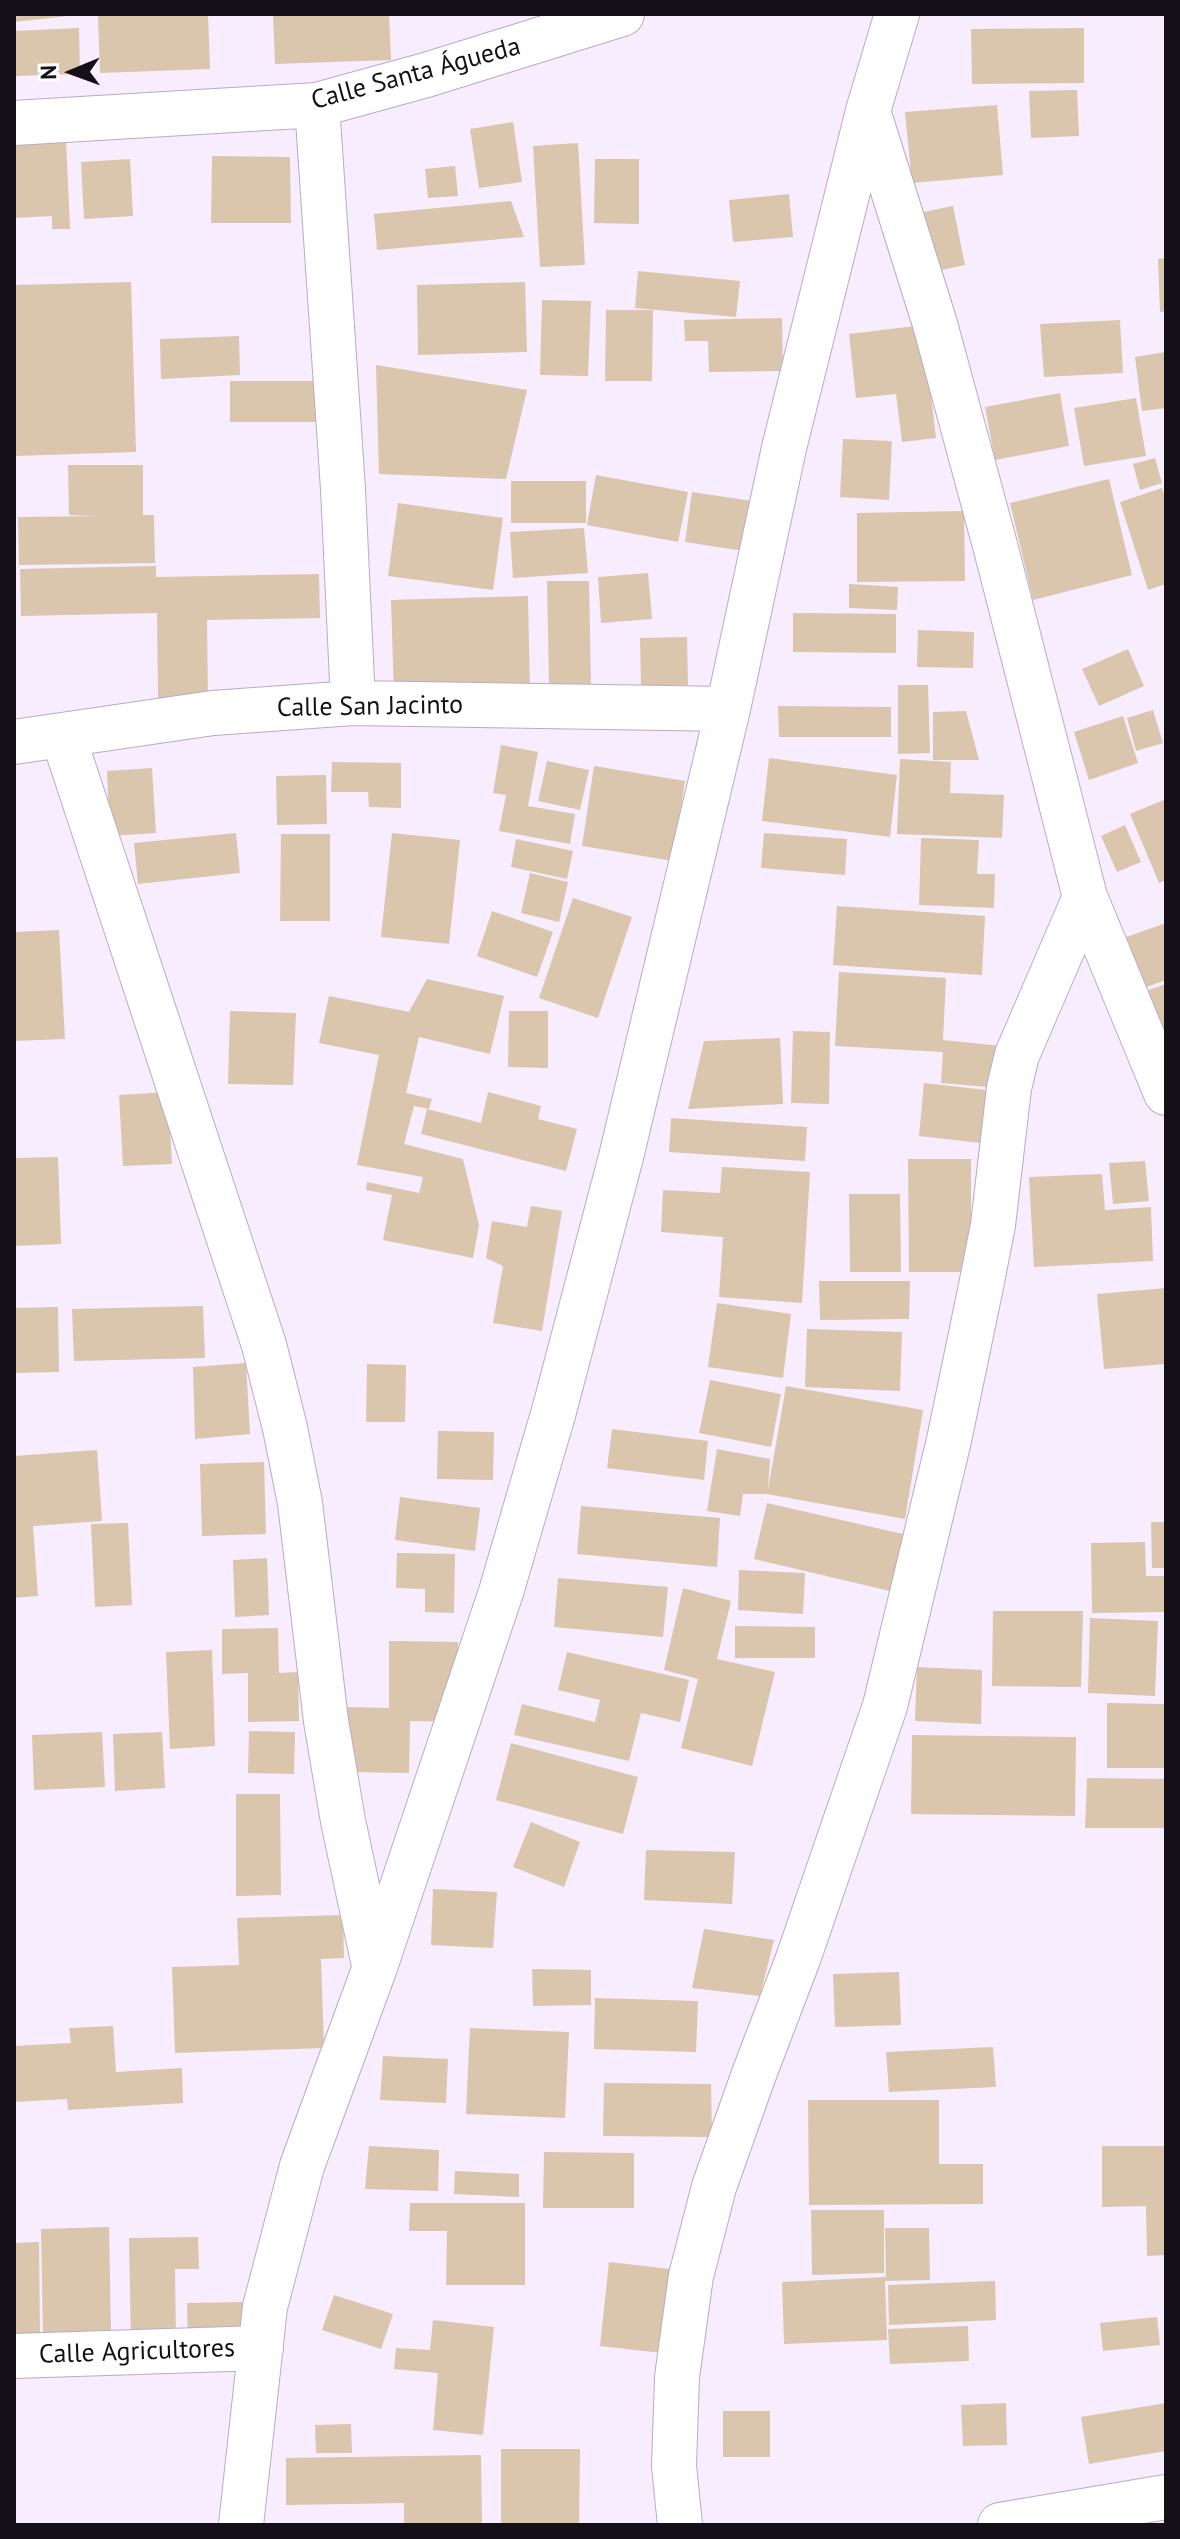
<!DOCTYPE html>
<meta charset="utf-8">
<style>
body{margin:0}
#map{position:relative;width:1180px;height:2539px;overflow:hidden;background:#f7edfe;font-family:"PT Sans",sans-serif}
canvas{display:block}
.frame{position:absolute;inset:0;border:16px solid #150f18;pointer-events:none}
.north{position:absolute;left:32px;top:32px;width:80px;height:80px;-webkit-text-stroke:6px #fff;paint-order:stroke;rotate:269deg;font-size:22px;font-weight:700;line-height:32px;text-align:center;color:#150f18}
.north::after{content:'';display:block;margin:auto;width:28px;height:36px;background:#150f18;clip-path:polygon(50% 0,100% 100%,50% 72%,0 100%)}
</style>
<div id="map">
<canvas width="1180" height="2539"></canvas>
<div class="frame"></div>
<div class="north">N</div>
</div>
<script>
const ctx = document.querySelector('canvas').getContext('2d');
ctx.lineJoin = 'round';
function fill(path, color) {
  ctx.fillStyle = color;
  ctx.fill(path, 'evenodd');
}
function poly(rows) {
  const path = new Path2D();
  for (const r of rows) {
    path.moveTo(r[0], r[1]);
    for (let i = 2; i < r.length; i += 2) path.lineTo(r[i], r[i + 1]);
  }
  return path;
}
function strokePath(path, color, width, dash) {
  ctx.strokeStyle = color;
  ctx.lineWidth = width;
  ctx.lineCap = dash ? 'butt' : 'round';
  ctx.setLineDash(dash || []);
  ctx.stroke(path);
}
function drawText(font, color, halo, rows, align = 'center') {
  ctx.font = font + ' "PT Sans",sans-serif';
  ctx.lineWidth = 6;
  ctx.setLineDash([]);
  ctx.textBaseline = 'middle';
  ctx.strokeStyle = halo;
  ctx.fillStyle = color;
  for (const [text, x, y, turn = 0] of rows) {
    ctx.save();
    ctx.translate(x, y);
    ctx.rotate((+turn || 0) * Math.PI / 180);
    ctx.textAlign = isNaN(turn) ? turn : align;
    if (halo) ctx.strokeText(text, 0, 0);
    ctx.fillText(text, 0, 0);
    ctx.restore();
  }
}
const building = poly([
 [14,14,68,14,68,16,14,22],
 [208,14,210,69,100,73,98,16],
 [273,14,389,14,391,60,275,64],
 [79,28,80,74,14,76,14,31],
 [1084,28,1084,83,972,84,971,29],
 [1077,90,1079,136,1031,138,1029,91],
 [997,105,1003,175,912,183,905,112],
 [513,122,522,182,479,188,470,129],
 [66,139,70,229,52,229,52,216,14,218,14,142],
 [578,143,585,265,540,267,533,146],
 [212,156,290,157,291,223,211,223],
 [130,159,133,216,84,219,81,162],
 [595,159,639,159,639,224,594,223],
 [455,166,458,196,428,198,425,169],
 [789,194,793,237,733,242,729,200],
 [511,201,524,237,377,250,374,214],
 [953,206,965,265,932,272,919,213],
 [1166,258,1166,311,1160,312,1158,259],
 [638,271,740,281,736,317,635,308],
 [131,282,136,452,14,456,14,285],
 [525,282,527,352,418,355,417,285],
 [542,300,591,301,588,376,540,375],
 [606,310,653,310,652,381,605,381],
 [782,318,783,371,709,372,708,341,685,341,684,320],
 [1120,320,1123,373,1044,377,1040,324],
 [923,325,936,438,902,442,896,394,856,398,849,334],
 [239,336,240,375,161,379,160,339],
 [1166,352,1166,408,1142,411,1135,357],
 [376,365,527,390,506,479,379,474],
 [230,381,316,381,316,422,230,422],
 [1060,393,1069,446,995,460,985,407],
 [1136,398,1146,456,1084,466,1074,408],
 [843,439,892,441,889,500,840,497],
 [1155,458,1162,483,1140,490,1133,464],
 [68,465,143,465,143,515,154,515,155,563,19,565,18,517,97,516,69,515],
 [596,475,688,492,678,542,587,525],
 [1109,479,1132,575,1033,600,1010,503],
 [511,481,586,481,586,523,511,523],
 [1162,488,1166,501,1166,584,1148,590,1120,502],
 [692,492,752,501,744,551,685,542],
 [398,503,503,518,493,590,388,576],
 [964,511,965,581,857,582,857,513],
 [584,528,588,573,513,578,510,532],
 [156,566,156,577,319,574,320,618,207,620,208,699,158,700,157,613,21,616,20,569],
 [648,573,652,619,601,623,598,577],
 [547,581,589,581,591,687,549,687],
 [849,584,898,587,897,610,849,608],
 [528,596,530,692,394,696,391,600],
 [793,613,896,614,896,653,793,652],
 [918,630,974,632,973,668,917,667],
 [687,637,688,685,641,686,640,638],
 [1128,649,1144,686,1099,706,1082,669],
 [898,685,928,685,930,753,898,754],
 [778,706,891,707,891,737,779,737],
 [1153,710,1163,743,1136,751,1127,718],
 [966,711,979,760,933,760,933,712],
 [1123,716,1138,763,1089,780,1074,732],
 [501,745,538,752,528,806,575,814,570,844,499,831,506,795,493,793],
 [769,758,897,775,890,837,762,821],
 [900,759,951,762,950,793,1004,795,1002,838,897,834],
 [547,761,589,770,580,810,538,801],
 [332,762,401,763,401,808,369,807,368,792,331,792],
 [594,766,685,781,673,861,582,846],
 [152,768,156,833,110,836,107,771],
 [326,775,327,824,277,825,276,776],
 [1166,799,1166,880,1159,883,1130,814],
 [1125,825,1141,862,1117,872,1101,836],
 [236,833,240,873,138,884,134,843],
 [392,833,460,840,449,944,381,937],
 [764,833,847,839,845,875,761,868],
 [281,834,330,834,330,921,280,921],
 [921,838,979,840,977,874,995,874,994,908,919,905],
 [516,839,573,851,567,879,511,867],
 [530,873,568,882,559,922,521,913],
 [573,898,632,917,598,1018,539,998],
 [837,906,985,916,982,975,833,965],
 [492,911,553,932,537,977,477,956],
 [1166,923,1166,980,1133,992,1115,941],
 [59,930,65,1039,14,1041,14,932],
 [839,972,946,978,943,1040,1002,1046,999,1088,941,1083,943,1052,835,1046],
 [427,979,504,996,490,1054,419,1037,406,1093,432,1099,429,1109,414,1106,404,1144,463,1159,479,1225,473,1258,383,1240,392,1195,366,1190,367,1182,419,1193,423,1177,357,1165,379,1055,319,1043,329,996,409,1012],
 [1166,984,1166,1030,1151,1035,1137,994],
 [230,1011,296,1013,293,1085,228,1084],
 [509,1011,548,1011,548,1068,508,1067],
 [793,1031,830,1032,829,1104,791,1103],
 [780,1038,783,1104,688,1109,704,1041],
 [924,1083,995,1091,990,1144,919,1136],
 [168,1092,172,1164,123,1166,119,1095],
 [488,1092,541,1106,538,1119,577,1129,566,1171,421,1134,427,1109,481,1123],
 [671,1118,807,1127,805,1161,669,1152],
 [58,1157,61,1244,14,1246,14,1158],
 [908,1159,971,1159,971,1272,909,1272],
 [1145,1161,1149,1201,1113,1204,1109,1163],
 [722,1167,810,1172,802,1303,719,1297,723,1237,661,1232,663,1190,720,1193],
 [1102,1174,1105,1210,1151,1207,1153,1261,1034,1267,1029,1177],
 [849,1194,900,1194,901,1272,850,1272],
 [531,1206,562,1211,542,1331,493,1323,503,1266,486,1258,492,1221,527,1227],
 [819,1281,910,1281,909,1319,820,1320],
 [1166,1288,1166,1364,1104,1369,1097,1294],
 [717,1303,791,1314,783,1378,708,1367],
 [203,1306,205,1358,74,1361,72,1309],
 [58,1307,59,1372,14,1373,14,1308],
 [807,1329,902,1332,900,1391,805,1387],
 [246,1363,250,1434,195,1439,193,1367],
 [367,1364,406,1365,405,1422,366,1422],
 [710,1380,781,1394,771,1447,699,1433],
 [786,1386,923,1410,905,1519,767,1494,743,1494,740,1516,707,1511,717,1449,770,1459,768,1490],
 [612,1429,708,1441,704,1480,607,1468],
 [438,1431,494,1432,493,1480,437,1479],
 [97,1450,102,1521,33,1526,38,1596,14,1598,14,1456],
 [264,1462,266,1534,202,1536,200,1464],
 [400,1497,480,1508,475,1551,395,1540],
 [767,1503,907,1535,894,1592,754,1559],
 [581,1506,720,1518,717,1567,577,1554],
 [1151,1522,1166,1522,1166,1568,1152,1568],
 [128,1523,132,1605,95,1607,91,1524],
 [1145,1542,1146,1576,1166,1576,1166,1612,1092,1613,1091,1543],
 [397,1553,455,1554,454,1613,425,1612,425,1589,396,1588],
 [267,1558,269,1615,235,1617,233,1560],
 [739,1570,805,1573,803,1614,738,1610],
 [558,1578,668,1587,663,1637,554,1627],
 [683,1588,731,1601,717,1659,775,1672,752,1766,681,1748,698,1679,664,1670],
 [993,1611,1083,1611,1081,1687,992,1686],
 [1090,1618,1158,1621,1155,1696,1088,1693],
 [735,1626,815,1627,815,1658,735,1658],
 [278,1628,279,1673,298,1672,299,1721,248,1722,248,1673,222,1674,222,1629],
 [389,1641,458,1642,457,1722,410,1721,409,1773,345,1772,347,1707,389,1708],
 [212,1650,215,1746,170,1749,166,1652],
 [567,1652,689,1680,680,1722,641,1713,629,1761,514,1735,522,1704,595,1722,600,1700,558,1690],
 [917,1667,982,1670,981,1724,915,1721],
 [1107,1703,1166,1704,1166,1768,1107,1768],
 [249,1731,295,1732,294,1774,248,1773],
 [102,1732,105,1787,34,1790,32,1735],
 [162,1732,165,1788,115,1791,113,1734],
 [912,1735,1076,1737,1075,1816,911,1814],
 [511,1743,638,1777,623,1834,496,1800],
 [1087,1778,1166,1779,1166,1828,1085,1828],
 [236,1794,280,1794,281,1895,236,1896],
 [531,1822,580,1842,564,1887,513,1867],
 [646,1850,735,1852,732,1904,644,1900],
 [433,1889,497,1892,493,1948,431,1945],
 [343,1915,344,1958,321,1959,324,2048,175,2053,172,1967,239,1965,237,1918],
 [704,1929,774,1940,760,1996,692,1988],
 [532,1969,591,1970,591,2005,533,2006],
 [899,1972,901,2025,835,2027,833,1974],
 [595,1998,698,2001,696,2052,594,2049],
 [113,2026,116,2072,182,2068,183,2103,68,2110,67,2099,14,2102,14,2046,71,2043,69,2028],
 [470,2028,569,2032,565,2118,466,2114],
 [993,2047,996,2087,889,2092,886,2052],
 [383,2056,448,2059,446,2103,380,2100],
 [604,2083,711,2084,712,2137,603,2136],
 [808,2100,939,2100,939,2164,983,2164,983,2204,809,2205],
 [369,2146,439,2150,438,2191,365,2189],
 [1102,2146,1166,2146,1166,2255,1147,2256,1146,2206,1102,2207],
 [544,2152,634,2153,634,2208,543,2208],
 [455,2171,519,2174,519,2197,454,2194],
 [410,2203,525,2203,525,2285,446,2285,447,2231,409,2231],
 [811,2210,884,2210,884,2273,812,2275],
 [109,2227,111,2334,43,2335,41,2229],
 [885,2228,929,2228,930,2280,885,2281,887,2340,784,2344,782,2282,886,2277],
 [198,2237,199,2269,175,2269,176,2342,131,2343,129,2238],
 [39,2242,40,2337,14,2337,14,2243],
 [609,2262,679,2270,670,2354,600,2346],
 [995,2281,996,2320,889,2325,888,2285],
 [334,2295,393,2314,381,2349,322,2330],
 [243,2302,244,2345,188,2346,187,2303],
 [1157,2317,1160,2345,1103,2351,1100,2323],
 [433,2320,494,2327,483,2435,433,2430,438,2373,394,2369,396,2348,430,2350],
 [968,2326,969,2361,890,2364,888,2329],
 [1006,2403,1007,2445,963,2446,961,2405],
 [1166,2403,1166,2451,1089,2464,1081,2417],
 [723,2411,770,2411,770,2457,723,2457],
 [351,2424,352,2453,316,2453,315,2425],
 [501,2449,580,2449,579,2525,501,2525],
 [481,2455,482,2525,404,2525,404,2503,286,2505,286,2458]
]);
const street = poly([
 [317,105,343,489,353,703],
 [868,111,935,324,996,549,1085,897,1166,1093],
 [14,123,317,105,426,75,622,14],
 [63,736,264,1345,285,1428,300,1503,326,1721,343,1821,374,1965],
 [14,742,213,713,353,703,728,709],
 [14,2356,261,2348],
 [241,2525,265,2307,302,2166,375,1967,501,1592,554,1411,621,1157,728,709,784,448,868,111,897,14],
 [680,2525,674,2466,677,2377,691,2276,714,2187,754,2074,798,1959,885,1706,949,1440,980,1291,993,1225,1009,1088,1017,1055,1085,897],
 [1000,2525,1166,2497]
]);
const streetNames = [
 ["Calle Santa Águeda",416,74,-15],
 ["Calle San Jacinto",370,707,-1],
 ["Calle Agricultores",137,2352,-2]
];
fill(building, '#d9c6ad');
strokePath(street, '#baabc4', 46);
strokePath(street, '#fff', 44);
drawText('26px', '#150f18', '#fff', streetNames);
</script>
